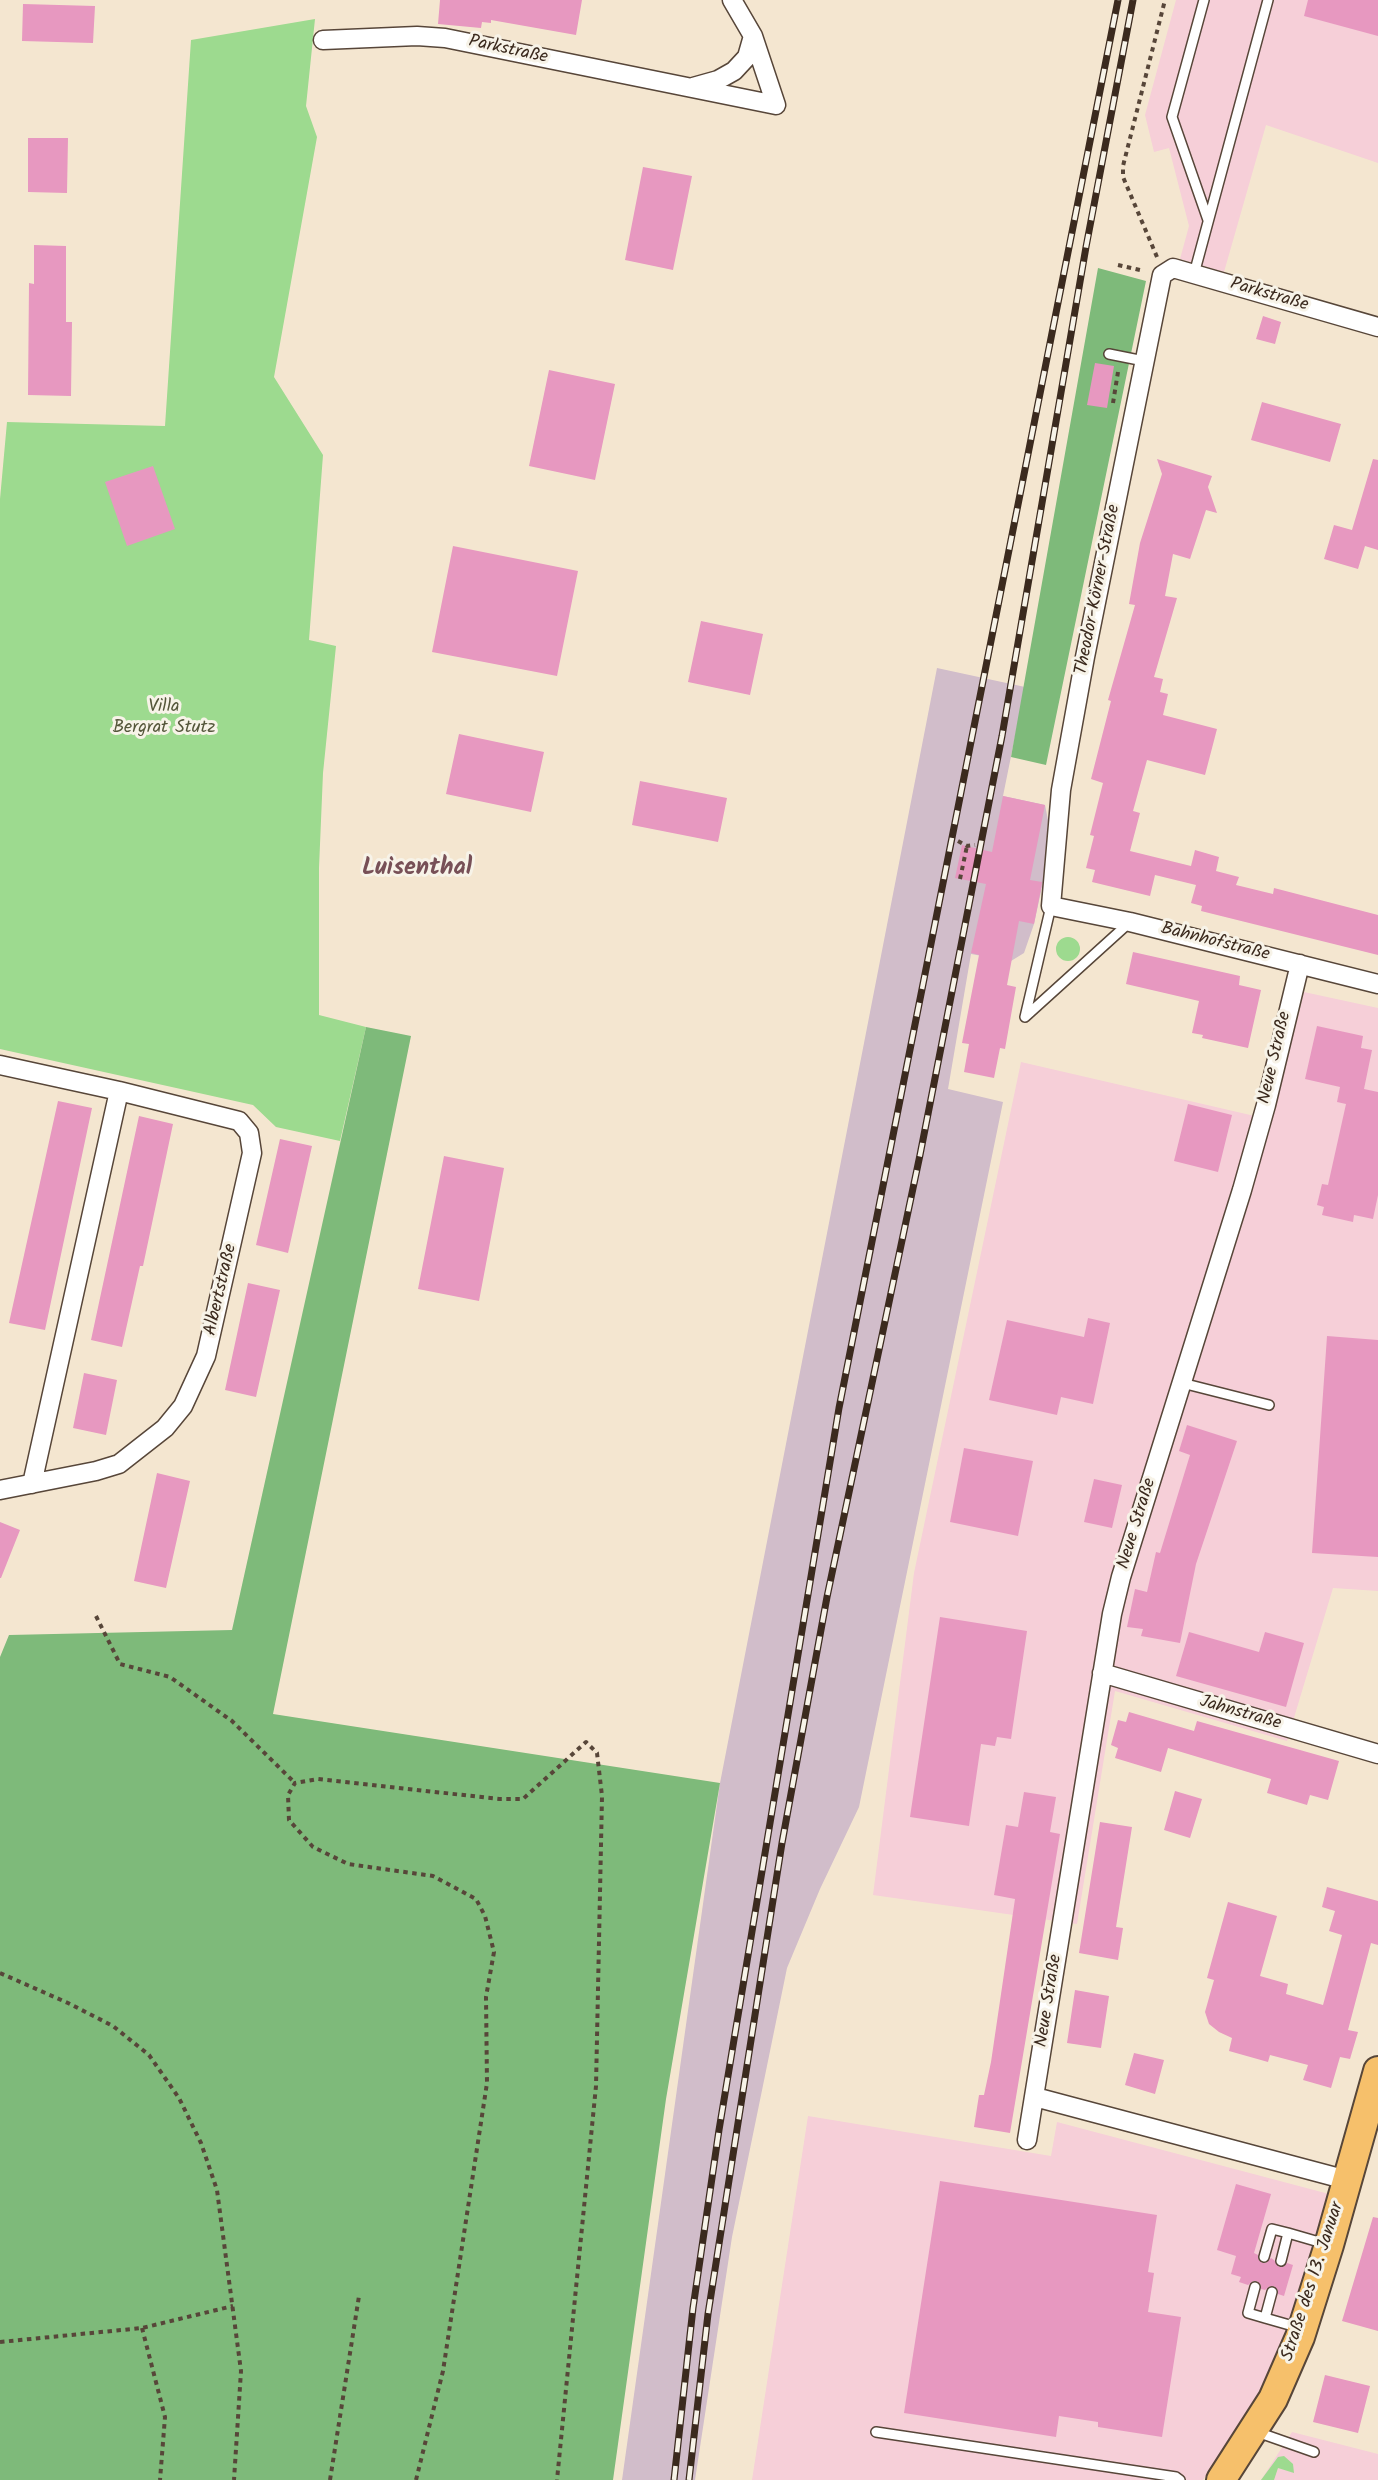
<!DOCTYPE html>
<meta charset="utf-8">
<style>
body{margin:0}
canvas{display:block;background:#f4e6d0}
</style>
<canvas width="1378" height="2480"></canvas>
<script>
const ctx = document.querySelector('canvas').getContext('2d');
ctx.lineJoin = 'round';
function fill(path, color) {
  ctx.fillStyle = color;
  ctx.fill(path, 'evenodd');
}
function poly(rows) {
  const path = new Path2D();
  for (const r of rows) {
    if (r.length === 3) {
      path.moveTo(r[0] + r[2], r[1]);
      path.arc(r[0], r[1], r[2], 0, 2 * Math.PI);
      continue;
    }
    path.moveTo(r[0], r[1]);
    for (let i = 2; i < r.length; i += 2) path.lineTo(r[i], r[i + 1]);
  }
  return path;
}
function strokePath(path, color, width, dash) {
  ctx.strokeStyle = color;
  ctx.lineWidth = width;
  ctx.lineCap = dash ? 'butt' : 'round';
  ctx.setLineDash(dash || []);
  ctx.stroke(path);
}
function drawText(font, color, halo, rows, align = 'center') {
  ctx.font = font + ' Kalam,sans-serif';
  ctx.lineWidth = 6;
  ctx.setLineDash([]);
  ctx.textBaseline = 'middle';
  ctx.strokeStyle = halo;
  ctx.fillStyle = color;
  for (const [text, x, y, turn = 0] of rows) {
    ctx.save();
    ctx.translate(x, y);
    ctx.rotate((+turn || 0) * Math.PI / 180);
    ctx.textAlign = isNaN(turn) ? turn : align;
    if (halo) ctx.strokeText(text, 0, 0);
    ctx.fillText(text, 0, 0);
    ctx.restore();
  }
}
const built = poly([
 [1176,0,1378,0,1378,163,1266,125,1224,272,1180,259,1189,226,1169,148,1154,152,1145,115],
 [1304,992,1378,1008,1378,1591,1333,1588,1287,1741,1115,1691,1077,1924,873,1895,914,1573,1021,1062,1272,1120],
 [808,2116,1051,2156,1057,2122,1329,2194,1283,2339,1265,2384,1245,2420,1203,2480,752,2480],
 [1292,2432,1378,2454,1378,2480,1261,2480]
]);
const industrial = poly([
 [937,668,1025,687,1003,796,1045,805,1048,820,1043,882,1034,924,1024,953,1011,961,971,954,948,1089,1003,1102,859,1807,820,1889,787,1968,732,2237,695,2480,622,2480,720,1783]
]);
const green = poly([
 [315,19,306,106,317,137,274,377,323,455,309,640,336,646,323,773,319,868,319,1015,366,1027,340,1141,276,1127,253,1105,0,1049,0,499,7,422,165,426,191,40],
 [1068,949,12],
 [1284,2456,1293,2464,1294,2473,1278,2468,1274,2480,1261,2480,1278,2457]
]);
const forest = poly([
 [1098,268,1146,281,1046,765,1011,757],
 [366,1027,411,1036,273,1714,720,1783,666,2099,613,2480,0,2480,0,1657,9,1635,232,1630]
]);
const building = poly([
 [440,0,582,0,576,35,491,20,491,23,482,22,481,28,438,24],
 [1308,0,1378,0,1378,36,1304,16],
 [23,4,95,6,93,43,22,41],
 [28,138,68,138,67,193,28,192],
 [643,167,692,176,673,270,625,260],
 [34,245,66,246,66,322,72,322,71,396,28,395,29,283,34,284],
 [1263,316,1281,322,1275,344,1256,339],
 [1095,363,1114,366,1107,408,1087,405],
 [549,370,615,384,595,480,529,466],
 [1262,402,1341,424,1330,462,1251,440],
 [1157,459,1212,476,1208,487,1217,513,1206,510,1190,559,1173,554,1165,596,1177,598,1154,677,1163,679,1160,692,1168,694,1163,715,1217,729,1205,775,1147,760,1133,811,1140,813,1130,851,1191,866,1195,850,1219,857,1216,871,1239,877,1236,885,1273,894,1274,888,1378,915,1378,955,1201,911,1202,906,1191,903,1196,885,1155,875,1150,896,1092,882,1095,870,1086,868,1094,836,1090,835,1103,783,1091,779,1111,701,1108,700,1135,605,1129,604,1140,543,1162,474],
 [1373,459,1378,460,1378,550,1365,546,1358,569,1324,559,1334,525,1352,530],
 [153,466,175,529,127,546,105,482],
 [453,546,578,571,557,676,432,652],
 [701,621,763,634,750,695,688,682],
 [459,734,544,752,531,812,446,794],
 [640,781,727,798,718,842,632,825],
 [1003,796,1045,805,1030,880,1042,882,1041,889,1034,924,1019,921,1007,985,1016,987,1005,1049,1000,1048,994,1078,964,1072,969,1044,962,1043,979,955,971,953,986,884,955,878,962,845,992,852],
 [1133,952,1240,976,1239,985,1261,990,1248,1048,1202,1038,1203,1035,1192,1033,1199,1001,1126,984],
 [1317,1026,1363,1036,1361,1048,1372,1050,1364,1089,1378,1092,1378,1195,1373,1219,1354,1215,1353,1222,1322,1215,1324,1207,1317,1205,1322,1184,1328,1185,1346,1104,1337,1102,1340,1087,1305,1079],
 [58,1101,92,1108,45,1330,9,1323],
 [1188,1104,1232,1115,1218,1172,1174,1161],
 [139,1116,173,1124,143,1266,140,1266,122,1347,91,1340],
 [280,1139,312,1146,288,1253,256,1245],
 [444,1156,504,1168,479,1301,418,1289],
 [248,1283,280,1290,256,1397,225,1390],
 [1088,1318,1110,1323,1093,1404,1061,1397,1057,1415,989,1400,1007,1320,1084,1337],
 [1327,1336,1378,1340,1378,1557,1312,1553],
 [84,1373,117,1380,106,1435,73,1428],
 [1187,1425,1237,1441,1196,1564,1180,1643,1141,1636,1143,1629,1127,1627,1135,1589,1147,1592,1156,1552,1160,1553,1190,1455,1179,1451],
 [964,1448,1033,1461,1018,1536,950,1522],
 [157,1473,190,1481,166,1588,134,1581],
 [1094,1479,1122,1485,1112,1528,1084,1522],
 [0,1522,20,1530,1,1578,0,1578],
 [940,1617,1027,1631,1011,1739,997,1737,995,1746,981,1744,969,1826,910,1817],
 [1189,1632,1259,1652,1265,1632,1304,1643,1286,1707,1176,1676],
 [1129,1712,1194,1731,1197,1721,1339,1761,1328,1800,1310,1795,1307,1805,1267,1793,1271,1779,1168,1748,1161,1772,1115,1758,1118,1748,1111,1745,1118,1720,1126,1722],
 [1175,1791,1202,1799,1190,1838,1164,1830],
 [1024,1792,1056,1797,1050,1832,1060,1834,1010,2133,974,2127,979,2095,984,2095,991,2062,1015,1899,994,1895,1006,1825,1018,1827],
 [1100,1822,1132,1827,1116,1927,1123,1928,1118,1960,1079,1953],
 [1327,1887,1378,1901,1378,1945,1371,1943,1348,2030,1358,2032,1350,2059,1340,2057,1331,2088,1303,2080,1308,2065,1270,2055,1268,2062,1229,2051,1232,2038,1219,2032,1209,2024,1205,2012,1214,1980,1207,1978,1228,1902,1277,1916,1260,1976,1288,1984,1286,1994,1323,2005,1342,1935,1329,1931,1335,1911,1322,1907],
 [1075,1990,1109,1996,1101,2048,1067,2043],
 [1134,2053,1164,2060,1155,2094,1125,2085],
 [940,2181,1157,2215,1148,2272,1154,2273,1148,2312,1181,2317,1162,2437,1098,2427,1098,2422,1059,2416,1056,2437,904,2413],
 [1236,2184,1271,2194,1254,2253,1258,2255,1258,2259,1262,2263,1266,2263,1271,2258,1274,2260,1279,2267,1283,2267,1287,2263,1293,2265,1284,2296,1278,2294,1278,2290,1274,2286,1270,2286,1265,2290,1261,2289,1261,2285,1257,2281,1253,2281,1248,2285,1239,2282,1241,2277,1231,2274,1236,2256,1217,2250],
 [1373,2217,1378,2218,1378,2331,1342,2321],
 [1325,2375,1370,2386,1358,2433,1313,2422]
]);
const path = poly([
 [1157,257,1123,177,1123,166,1165,0],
 [1118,265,1144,271],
 [1113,403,1118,372],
 [958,841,967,846,975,845],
 [960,879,967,846],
 [96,1616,120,1664,170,1677,232,1721,295,1783],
 [0,1973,68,2003,113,2026,149,2055,179,2098,201,2143,217,2190,241,2371,234,2480],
 [142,2328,165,2417,160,2480],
 [0,2342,142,2328,233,2306],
 [330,2480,359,2296],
 [416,2480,443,2371,487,2083,486,1997,494,1952,485,1916,476,1899,433,1876,348,1864,313,1847,289,1820,288,1795,295,1783,318,1779,499,1799,523,1799,586,1742,597,1753,602,1796,596,2086,557,2480]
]);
const service = poly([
 [1204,0,1172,117,1208,220],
 [1194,274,1268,0],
 [1109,354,1144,361],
 [1025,1017,1130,922],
 [1025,1017,1051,906],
 [1182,1383,1269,1405],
 [1264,2257,1272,2229,1288,2233],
 [1281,2261,1288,2233,1326,2244],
 [1255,2287,1248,2313,1265,2318],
 [1272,2292,1265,2318,1300,2328],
 [876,2432,1176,2477,1180,2480],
 [1257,2432,1314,2452]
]);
const minor = poly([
 [323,40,417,36,445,38,776,105,753,36,732,0],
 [693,87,718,80,734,71,747,57,753,36],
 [1378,327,1173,268,1162,275,1085,657,1061,790,1051,906,1130,922,1378,984],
 [0,1065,119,1091,239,1121,249,1133,252,1153,206,1356,183,1406,165,1428,119,1464,96,1471,0,1490],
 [32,1484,119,1091],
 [1102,1673,1378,1754],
 [1035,2097,1347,2180],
 [1027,2140,1112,1614,1121,1577,1242,1190,1266,1105,1300,964]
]);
const primary = poly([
 [1221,2480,1273,2399,1300,2337,1329,2245,1378,2071]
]);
const rail = poly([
 [674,2480,693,2308,719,2130,839,1408,1118,0],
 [689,2480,708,2314,782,1843,827,1597,920,1155,1002,736,1086,247,1133,0]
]);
const streetNames = [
 ["Parkstraße",508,51,12],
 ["Parkstraße",1269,296,16],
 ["Theodor-Körner-Straße",1099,590,-79],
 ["Bahnhofstraße",1215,943,14],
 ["Neue Straße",1276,1058,-77],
 ["Albertstraße",222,1290,-77],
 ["Neue Straße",1138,1524,-73],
 ["Jahnstraße",1240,1714,16],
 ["Neue Straße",1050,2001,-81],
 ["Straße des 13. Januar",1314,2282,-72]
];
const parkNames = [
 ["Villa",164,708],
 ["Bergrat Stutz",164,729]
];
const districtNames = [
 ["Luisenthal",417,870]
];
fill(built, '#f6cfd8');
fill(industrial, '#d1bdca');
fill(green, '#9dda8f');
fill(forest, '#7eba7a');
fill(building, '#e798c0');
strokePath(service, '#574639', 12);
strokePath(minor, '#574639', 21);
strokePath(primary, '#574639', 32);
strokePath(path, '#574639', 4, [4.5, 4.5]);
strokePath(service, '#fff', 9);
strokePath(minor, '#fff', 18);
strokePath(primary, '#f6c06b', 28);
strokePath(rail, '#3b2a1e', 7);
strokePath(rail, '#f7f3e8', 4.5, [14]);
drawText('18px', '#3b2a1e', '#f7f3e8', streetNames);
drawText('18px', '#54563a', '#f7f3e8', parkNames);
drawText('bold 24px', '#775057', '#f7f3e8', districtNames);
</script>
